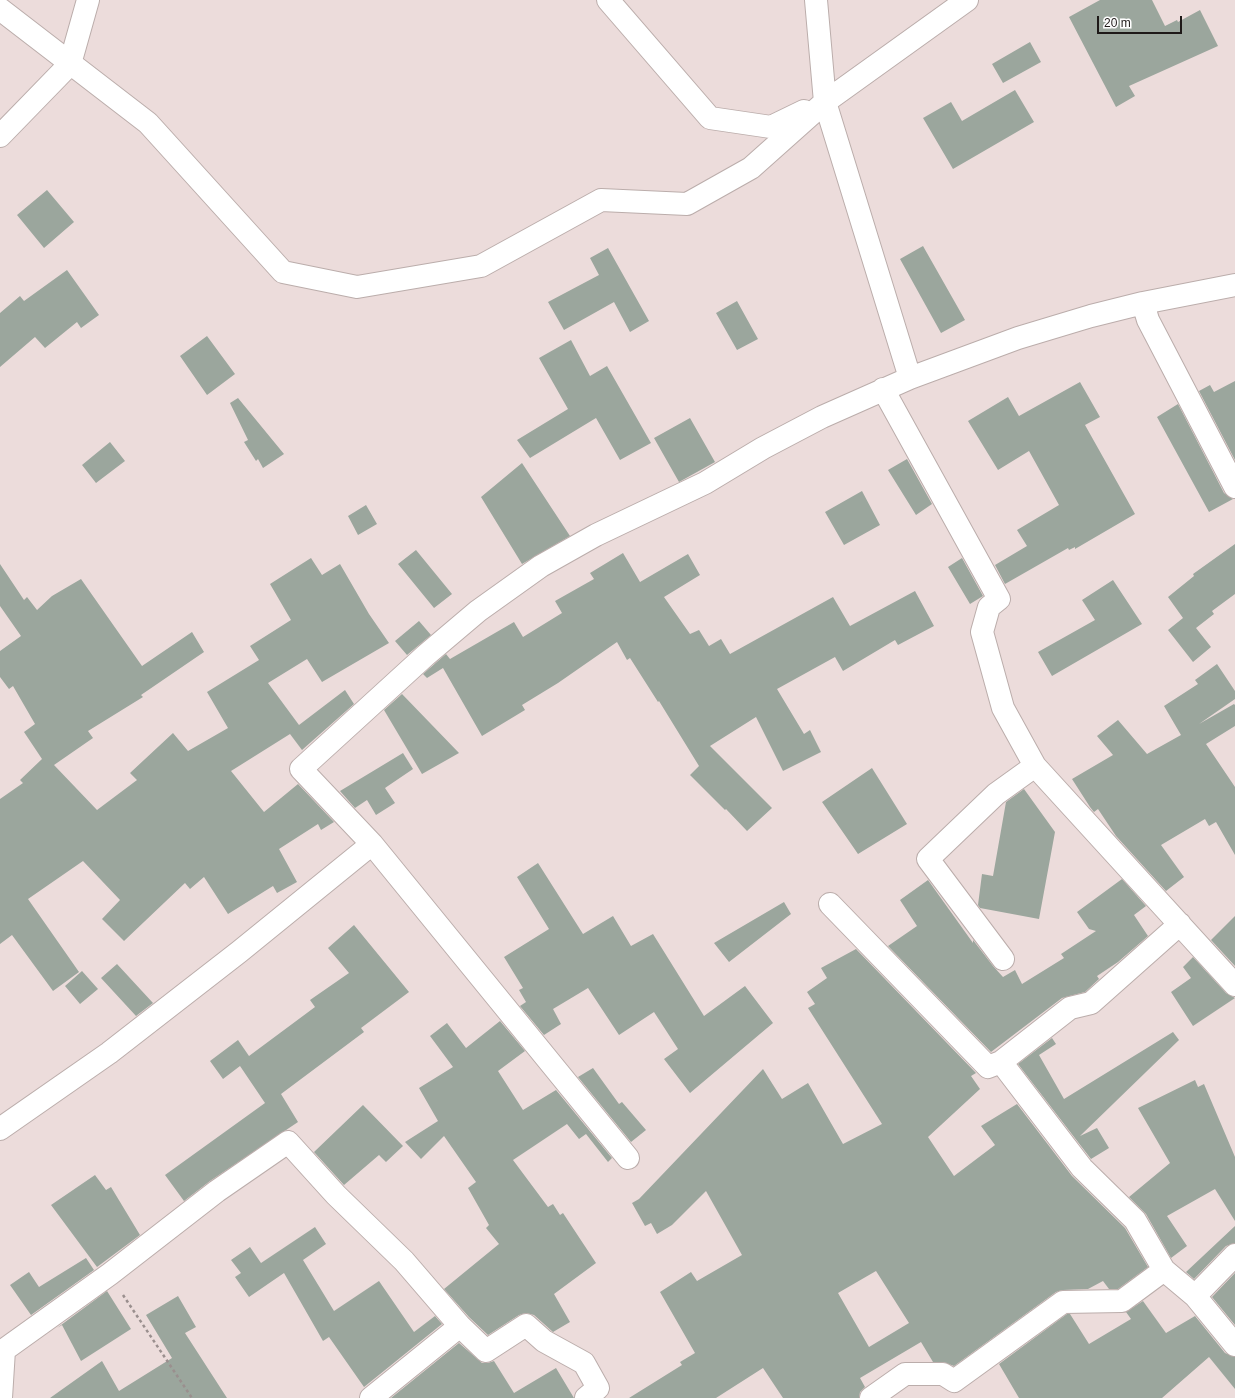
<!DOCTYPE html>
<style>
body{margin:0}
#map{position:relative;width:1235px;height:1398px;overflow:hidden;background:#ecdcdb;font-family:Arial,sans-serif}
canvas{display:block}
.scale{position:absolute;left:1097px;top:16px;width:85px;height:18px;box-sizing:border-box;border:2px solid #1e1918;border-top:0;padding-left:5px;font-size:12px;line-height:14px;white-space:nowrap;color:#1e1918;-webkit-text-stroke:3px #fff;paint-order:stroke}
</style>
<div id="map">
<canvas width="1235" height="1398"></canvas>
<div class="scale">20 m</div>
</div>
<script>
const ctx = document.querySelector('canvas').getContext('2d');
ctx.lineJoin = 'round';
function fill(path, color) {
  ctx.fillStyle = color;
  ctx.fill(path, 'evenodd');
}
function poly(rows) {
  const path = new Path2D();
  for (const r of rows) {
    path.moveTo(r[0], r[1]);
    for (let i = 2; i < r.length; i += 2) path.lineTo(r[i], r[i + 1]);
  }
  return path;
}
function strokePath(path, color, width, dash) {
  ctx.strokeStyle = color;
  ctx.lineWidth = width;
  ctx.lineCap = dash ? 'butt' : 'round';
  ctx.setLineDash(dash || []);
  ctx.stroke(path);
}
const building = poly([
 [1100,0,1152,0,1165,26,1177,20,1178,22,1200,10,1218,46,1129,86,1135,96,1116,107,1069,17],
 [1030,42,1041,62,1003,83,992,64],
 [1015,90,1034,122,953,169,923,118,951,102,962,121],
 [47,190,74,222,44,248,17,215],
 [923,246,965,320,941,333,900,259],
 [608,248,649,321,630,332,614,302,564,330,548,302,599,275,590,258],
 [67,270,99,315,81,328,77,322,45,348,35,337,0,367,0,313,20,296,24,301],
 [737,301,758,339,737,350,716,313],
 [207,336,235,374,207,395,180,356],
 [571,340,590,376,607,366,651,443,620,460,596,418,530,458,517,440,568,409,539,358],
 [1235,381,1235,460,1199,391,1210,385,1214,392],
 [1080,382,1100,417,1085,425,1135,514,1075,549,1075,547,1069,550,1068,548,1005,584,995,565,1027,546,1017,530,1059,505,1029,451,998,470,968,421,1008,397,1019,416],
 [238,398,284,454,263,468,258,459,256,461,244,442,248,440,230,403],
 [1178,404,1224,493,1233,499,1209,512,1157,417],
 [690,418,715,462,679,482,654,438],
 [110,442,125,461,96,483,82,465],
 [907,459,932,504,916,515,888,470],
 [522,463,570,536,522,564,481,497],
 [862,491,880,525,844,545,825,512],
 [366,505,377,524,358,535,348,516],
 [1235,544,1235,594,1212,611,1214,614,1196,628,1211,647,1193,662,1168,630,1183,618,1168,597,1194,576,1193,574],
 [416,550,452,594,434,608,398,564],
 [623,553,640,582,688,554,700,575,664,597,690,634,699,630,709,646,721,639,730,654,833,597,850,626,915,591,934,626,898,645,895,640,843,671,835,657,777,689,804,734,810,730,821,752,783,771,756,717,710,746,772,808,747,831,726,809,725,810,690,775,699,766,659,701,658,702,630,658,627,660,617,642,558,683,522,705,525,710,482,736,443,668,427,678,423,674,446,654,450,659,514,622,523,637,562,613,555,601,594,579,590,573],
 [311,558,322,575,340,564,369,614,389,643,322,682,307,659,268,683,299,725,345,690,354,704,302,750,290,734,231,771,264,812,298,784,334,822,321,830,318,824,279,849,297,882,277,893,273,886,228,914,204,877,190,889,185,883,124,941,102,919,120,900,83,861,28,899,79,972,53,991,12,935,0,944,0,799,23,783,20,780,42,759,24,732,35,724,13,686,9,689,0,677,0,651,21,636,0,606,0,564,24,600,27,597,37,610,52,596,81,579,142,666,192,632,204,652,141,695,143,697,88,731,93,738,54,765,97,810,137,780,130,773,173,733,188,751,228,728,207,692,259,660,250,646,291,620,270,584],
 [962,558,983,596,970,604,948,567],
 [1113,580,1142,624,1052,676,1038,652,1095,620,1082,600],
 [419,621,431,635,407,655,395,641],
 [1217,664,1235,691,1235,699,1199,724,1234,704,1235,705,1235,726,1206,744,1235,787,1235,855,1216,822,1209,826,1205,819,1161,845,1184,877,1166,891,1116,836,1098,809,1094,812,1090,807,1072,779,1113,755,1097,736,1118,720,1147,754,1181,735,1164,706,1198,684,1195,680],
 [402,694,459,753,422,774,384,710],
 [403,753,413,769,385,788,395,803,376,815,367,800,355,808,340,791],
 [872,768,907,824,858,854,822,802],
 [1024,789,1055,832,1039,919,980,908,978,905,982,874,993,876,1006,802],
 [538,863,583,934,613,916,631,946,653,934,704,1016,745,986,773,1023,690,1093,664,1059,678,1049,654,1012,619,1035,588,988,553,1009,561,1024,544,1035,520,1006,526,1002,519,990,523,988,504,957,549,929,517,877],
 [1122,879,1146,906,1134,915,1148,936,1118,962,1097,976,1099,979,1085,992,1062,998,991,1052,888,946,917,926,900,900,928,880,973,943,973,940,993,966,1003,977,1015,970,1022,984,1064,958,1061,954,1096,931,1089,929,1077,912],
 [784,902,791,914,729,962,714,943],
 [1235,916,1235,966,1211,940],
 [354,925,409,992,361,1028,364,1032,281,1094,298,1122,210,1181,184,1201,165,1175,265,1103,240,1066,223,1079,210,1061,238,1040,249,1056,315,1007,310,1000,349,973,328,948],
 [856,949,976,1073,971,1076,980,1089,928,1137,954,1176,995,1145,981,1126,1017,1104,1072,1176,1125,1228,1148,1267,1118,1289,1109,1289,1103,1281,1088,1289,1063,1290,1056,1292,954,1366,943,1362,933,1362,921,1342,860,1378,865,1387,860,1392,859,1398,783,1398,763,1368,716,1398,629,1398,682,1365,680,1362,695,1353,660,1292,691,1272,697,1281,742,1255,706,1191,672,1225,657,1234,651,1223,645,1226,632,1203,639,1199,763,1069,782,1099,808,1083,843,1144,882,1124,808,1008,815,1004,807,992,827,978,821,968],
 [876,1271,909,1323,869,1347,838,1293],
 [1193,957,1226,993,1235,998,1193,1026,1171,992,1191,978,1183,967],
 [117,964,153,1003,136,1016,101,978],
 [82,971,98,989,80,1004,65,986],
 [500,1021,525,1051,498,1071,523,1110,556,1090,612,1158,608,1162,586,1134,579,1139,567,1124,513,1160,548,1207,553,1204,560,1215,563,1213,596,1263,554,1294,570,1322,553,1332,534,1315,526,1313,519,1315,488,1335,469,1317,444,1289,499,1244,486,1228,489,1225,468,1188,476,1182,444,1136,421,1159,405,1142,438,1121,419,1088,453,1067,430,1036,447,1023,466,1048],
 [1173,1032,1179,1040,1080,1136,1097,1128,1109,1148,1091,1159,1018,1064,1052,1038,1056,1044,1039,1055,1064,1099],
 [593,1068,619,1104,622,1102,646,1130,631,1142,578,1077],
 [1195,1080,1198,1087,1204,1084,1235,1157,1235,1221,1215,1189,1167,1216,1187,1246,1171,1258,1146,1214,1129,1197,1170,1163,1138,1108],
 [363,1105,403,1146,386,1162,379,1155,344,1185,314,1152],
 [95,1175,106,1190,111,1187,140,1235,97,1267,51,1205],
 [1235,1226,1235,1243,1226,1246,1194,1279,1186,1272],
 [315,1227,326,1244,303,1260,334,1311,379,1281,414,1332,435,1316,442,1324,364,1387,329,1337,323,1341,284,1273,249,1297,235,1277,241,1273,231,1260,250,1247,261,1263],
 [86,1258,94,1270,31,1315,10,1285,29,1272,39,1287],
 [1235,1273,1235,1325,1212,1297],
 [107,1291,131,1329,81,1361,62,1325,57,1328],
 [178,1296,196,1327,185,1333,227,1398,50,1398,102,1361,119,1391,172,1358,146,1315],
 [1143,1301,1166,1333,1195,1316,1225,1353,1235,1357,1235,1389,1209,1357,1162,1398,1019,1398,999,1364,1067,1314,1070,1314,1089,1344,1131,1319,1126,1312],
 [459,1343,482,1363,488,1363,494,1361,514,1393,556,1368,574,1398,391,1398]
]);
const path = poly([
 [123,1295,192,1398]
]);
const street = poly([
 [608,0,710,118,771,127,804,111],
 [816,0,825,102,910,378],
 [0,9,148,123,283,272,357,287,481,266,601,200,687,204,751,168,825,102,967,0],
 [0,136,70,64,88,0],
 [1143,303,1148,320,1235,487],
 [883,389,999,599,989,607,982,632,1003,708,1035,766,1235,985],
 [830,904,988,1067,1001,1062,1070,1008,1091,1003,1180,924],
 [1003,959,928,859,996,794,1035,766],
 [1001,1062,1082,1168,1135,1220,1164,1270,1195,1296,1235,1345],
 [0,1129,109,1053,239,952,372,844],
 [628,1158,372,844,301,769,426,655,478,611,541,566,596,535,705,483,763,448,822,417,910,378,1018,338,1091,316,1143,303,1235,285],
 [1195,1296,1235,1255],
 [1,1398,4,1350,110,1274,217,1191,288,1142,336,1195,404,1261,460,1326,486,1351,526,1325,544,1341,584,1363,598,1388,586,1398],
 [371,1398,460,1326],
 [871,1398,905,1374,943,1374,954,1381,1063,1302,1122,1301,1164,1270]
]);
fill(building, '#9ba69d');
strokePath(street, '#bbadab', 24);
strokePath(path, '#9a8f8e', 2.5, [3, 3]);
strokePath(street, '#fff', 22);
</script>
